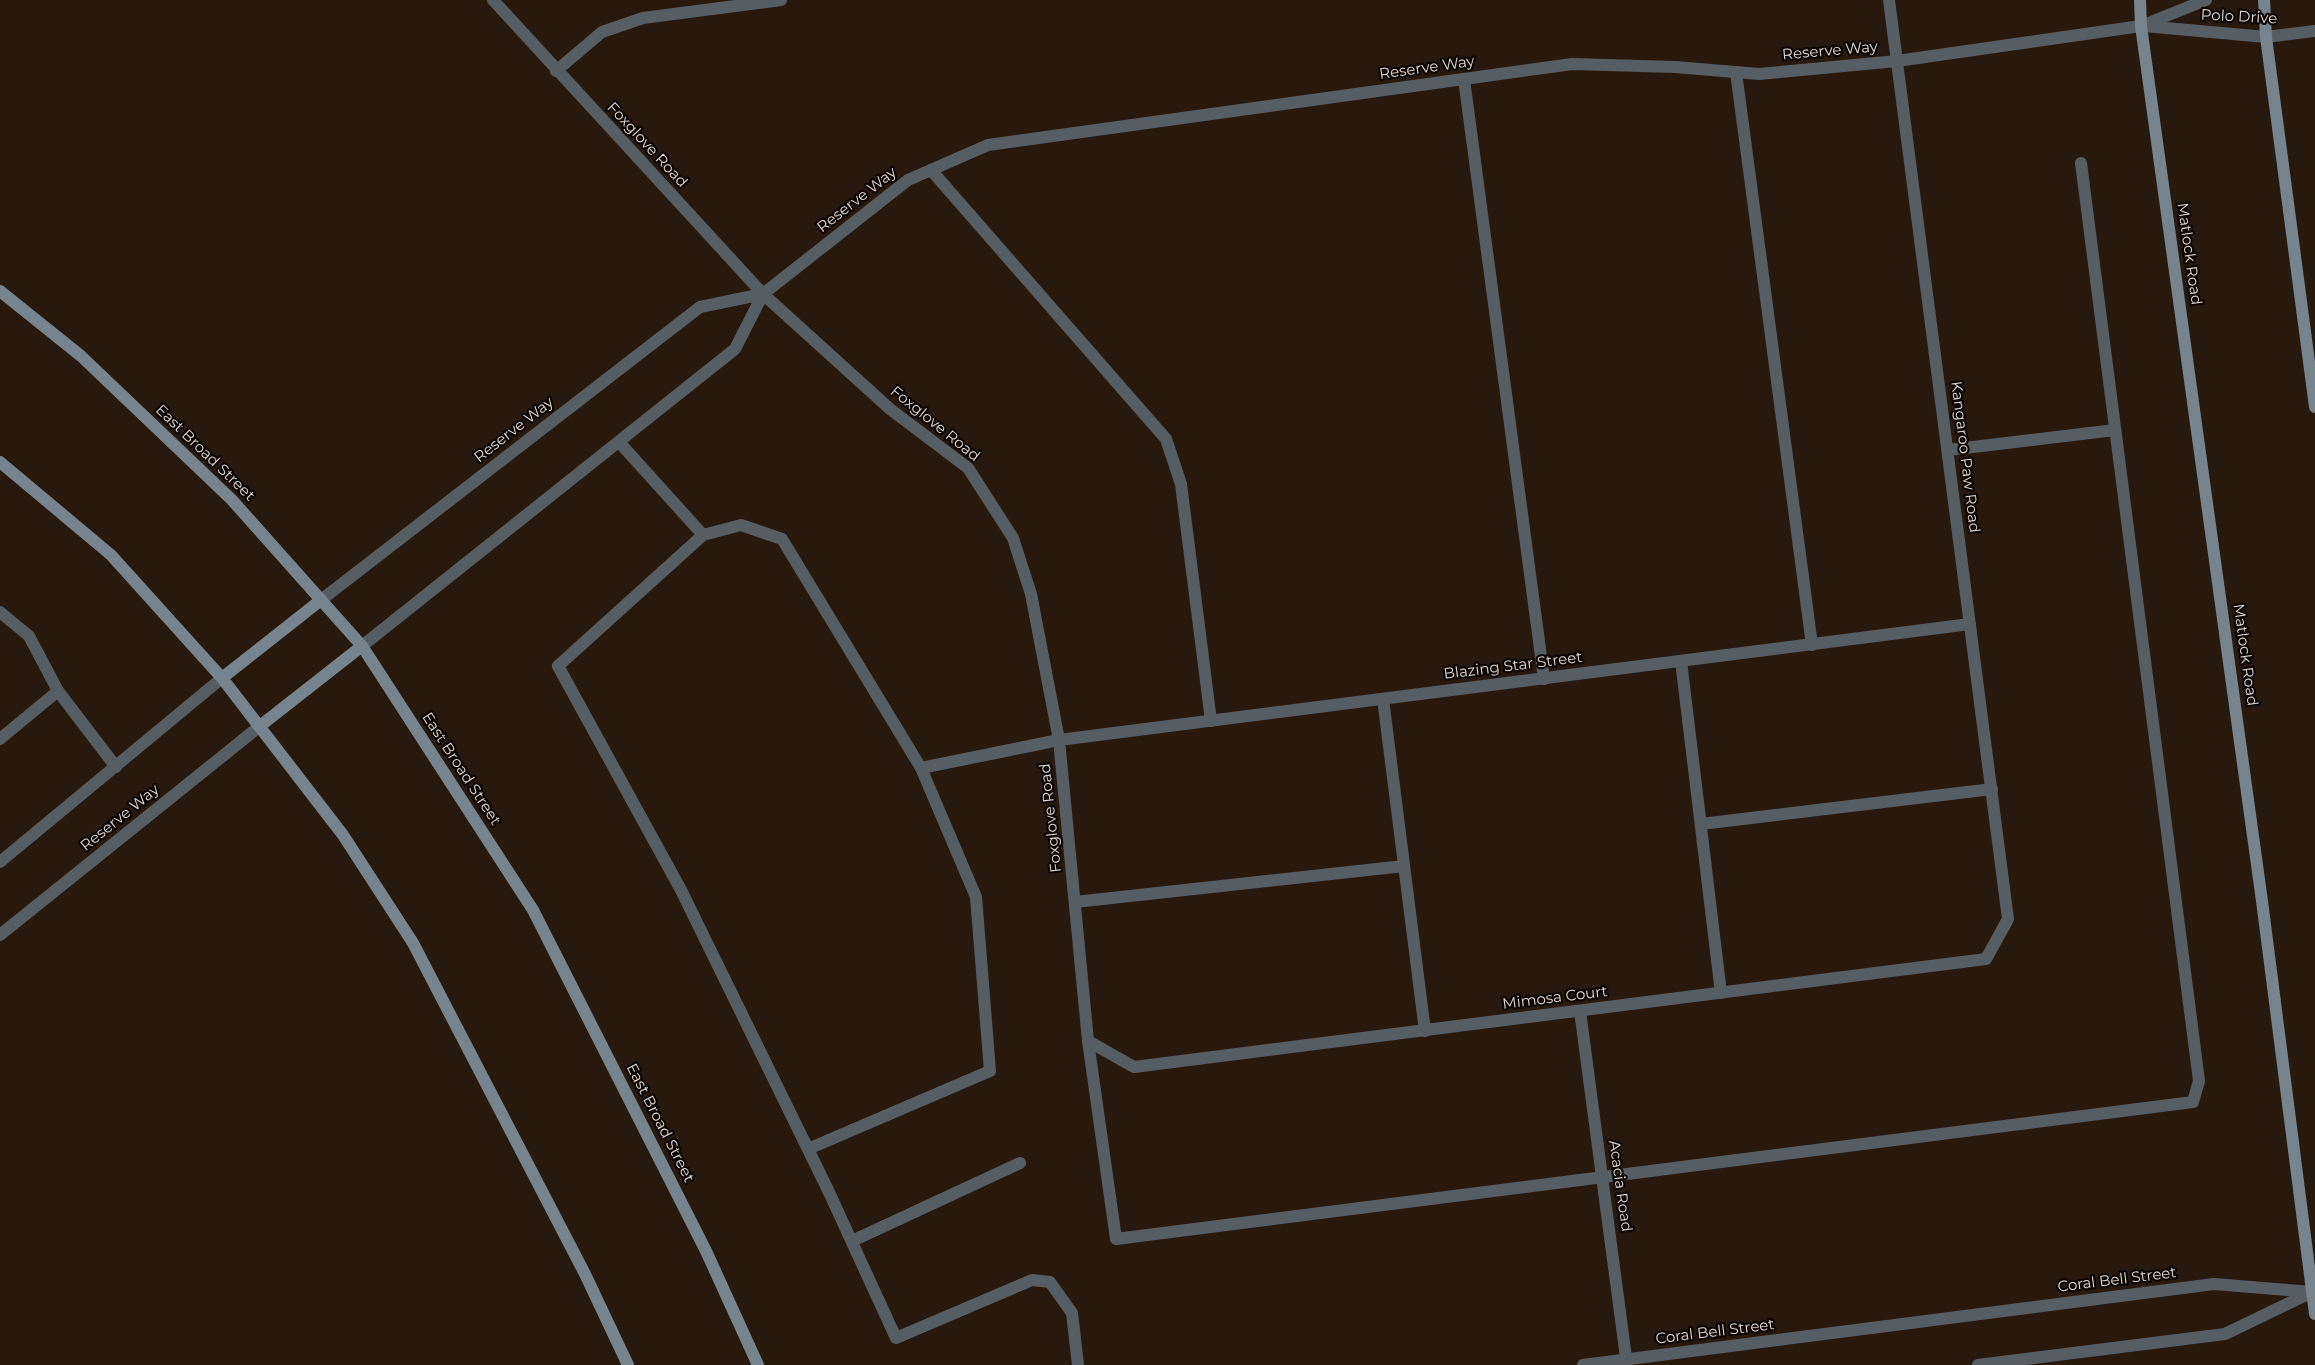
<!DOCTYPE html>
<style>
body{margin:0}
canvas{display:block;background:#27190d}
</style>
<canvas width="2315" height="1365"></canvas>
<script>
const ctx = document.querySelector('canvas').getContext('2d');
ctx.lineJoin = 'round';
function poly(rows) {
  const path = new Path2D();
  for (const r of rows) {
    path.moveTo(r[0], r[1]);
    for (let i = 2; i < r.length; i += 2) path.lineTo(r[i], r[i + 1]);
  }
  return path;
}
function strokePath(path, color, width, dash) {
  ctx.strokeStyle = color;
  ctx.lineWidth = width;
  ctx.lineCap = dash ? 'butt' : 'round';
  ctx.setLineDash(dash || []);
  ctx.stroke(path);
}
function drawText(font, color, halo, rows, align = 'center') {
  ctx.font = font + ' Montserrat,sans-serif';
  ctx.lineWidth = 4.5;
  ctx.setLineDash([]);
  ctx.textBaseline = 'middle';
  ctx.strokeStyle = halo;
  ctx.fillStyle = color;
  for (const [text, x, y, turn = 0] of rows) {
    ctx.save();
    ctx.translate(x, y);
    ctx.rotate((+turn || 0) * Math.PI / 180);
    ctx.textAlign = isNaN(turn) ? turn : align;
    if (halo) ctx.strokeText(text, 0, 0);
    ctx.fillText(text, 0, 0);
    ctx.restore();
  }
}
const service = poly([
 [556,71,602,32,643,18,781,0],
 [1736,72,1812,645],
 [1464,79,1544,679],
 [931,170,1166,439,1181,484,1211,721],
 [619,442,703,535,558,666,681,890,828,1190,896,1338,1032,1280,1050,1282,1072,1313,1078,1365],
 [1948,450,2115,430],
 [703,535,741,525,782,539,921,768,976,897,990,1071,808,1149],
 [0,612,29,636,58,691,116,767],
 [1681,661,1721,993],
 [1383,699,1425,1031],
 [0,739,58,691],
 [921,768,1059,740],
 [1701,824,1992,789],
 [0,862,222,678],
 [1075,902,1404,866],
 [0,935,260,726],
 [1088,1041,1116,1239,2193,1102,2199,1081,2081,163],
 [852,1241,1020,1163]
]);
const minor = poly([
 [493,0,763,294,890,409,968,468,1013,538,1031,594,1059,740,1088,1041,1134,1067,1986,959,2008,919,1889,0],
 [2144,26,2266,37,2315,31],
 [321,600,700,307,763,294],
 [362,646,735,349,763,294,908,180,988,145,1572,64,1675,67,1759,74,1897,61,2141,26,2206,0],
 [1059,740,1970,624],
 [1580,1011,1627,1365],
 [1583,1365,2214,1284,2312,1292],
 [1978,1365,2225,1334,2312,1292]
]);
const secondary = poly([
 [2140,0,2141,26,2262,901,2315,1314],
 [2264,0,2266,37,2315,407],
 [0,291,81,356,232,500,362,646,533,910,706,1251,758,1365],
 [0,462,111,555,222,678,343,835,413,943,585,1274,628,1365],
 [222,678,321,600],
 [260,726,362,646]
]);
const streetNames = [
 ["Polo Drive",2239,17,3],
 ["Reserve Way",1830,51,-5],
 ["Reserve Way",1427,68,-8],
 ["Foxglove Road",647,145,47],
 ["Reserve Way",857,200,-38],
 ["Matlock Road",2189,254,82],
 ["Foxglove Road",935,424,39],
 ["Reserve Way",514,430,-38],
 ["East Broad Street",205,453,44],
 ["Kangaroo Paw Road",1965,457,83],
 ["Matlock Road",2245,655,82],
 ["Blazing Star Street",1513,666,-7],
 ["East Broad Street",461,769,57],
 ["Reserve Way",120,818,-39],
 ["Foxglove Road",1051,818,-96],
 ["Mimosa Court",1555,998,-7],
 ["East Broad Street",660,1123,63],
 ["Acacia Road",1620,1186,82],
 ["Coral Bell Street",2117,1280,-7],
 ["Coral Bell Street",1715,1332,-7]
];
strokePath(service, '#565e64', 12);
strokePath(minor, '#565e64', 12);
strokePath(secondary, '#77838d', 12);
drawText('15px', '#e1d7cf', '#0b0603', streetNames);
</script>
